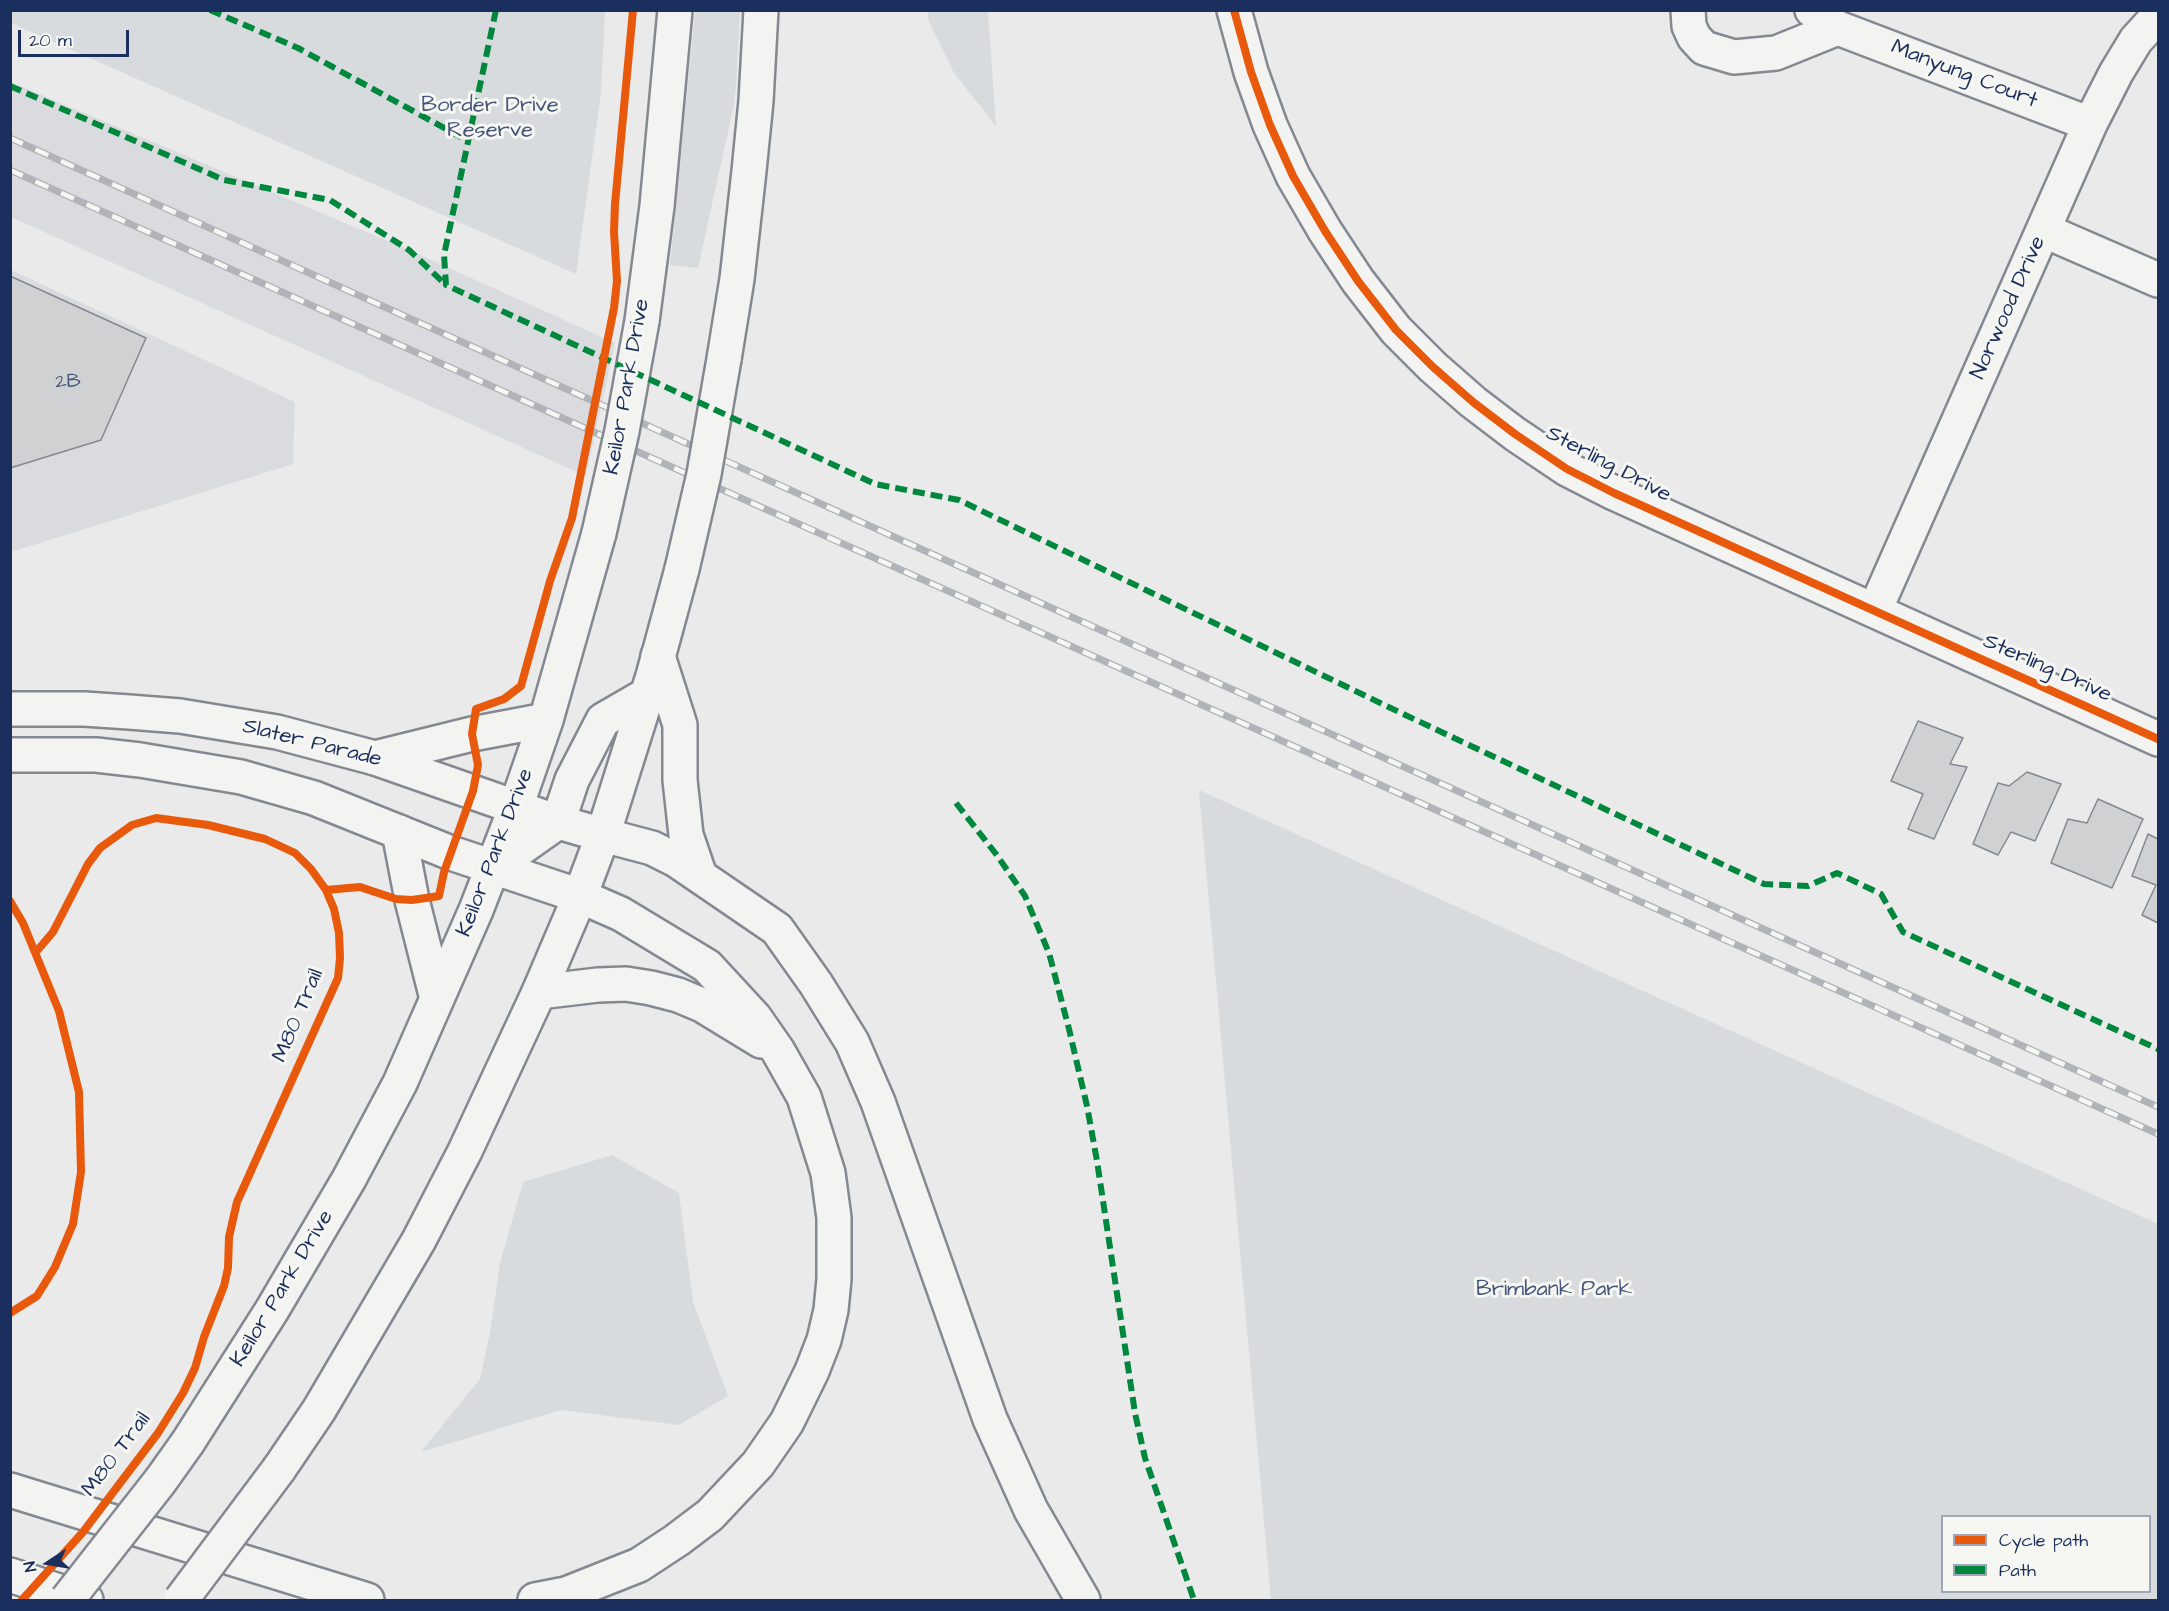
<!DOCTYPE html>
<style>
body{margin:0}
#map{position:relative;width:2169px;height:1611px;overflow:hidden;background:#e9eae9;font-family:"Architects Daughter",sans-serif}
canvas{display:block}
.frame{position:absolute;inset:0;border:12px solid #1b2f5e;pointer-events:none}
.legend{position:absolute;left:1941px;top:1515px;width:210px;height:78px;box-sizing:border-box;background:#f6f6f2;border:2px solid #9ea6b7;margin:0;padding:8px 10px;list-style:none;font-size:18px;color:#1b2f5e}
.legend li{display:flex;align-items:center;gap:12px;height:30px}
.legend b{width:30px;border:2px solid #9ea6b7}
.north{position:absolute;left:18px;top:1533px;width:60px;height:60px;-webkit-text-stroke:4px #f6f6f2;paint-order:stroke;rotate:258deg;font-size:16px;font-weight:700;line-height:24px;text-align:center;color:#1b2f5e}
.north::after{content:'';display:block;margin:auto;width:21px;height:27px;background:#1b2f5e;clip-path:polygon(50% 0,100% 100%,50% 72%,0 100%)}
.scale{position:absolute;left:18px;top:30px;width:111px;height:27px;box-sizing:border-box;border:3px solid #1b2f5e;border-top:0;padding-left:8px;font-size:18px;line-height:21px;white-space:nowrap;color:#1b2f5e;-webkit-text-stroke:4px #f6f6f2;paint-order:stroke}
</style>
<div id="map">
<canvas width="2169" height="1611"></canvas>
<div class="frame"></div>
<ul class="legend">
<li><b style="height:8px;background:#e8590c"></b>Cycle path</li>
<li><b style="height:8px;background:#00873e"></b>Path</li>
</ul>
<div class="north">N</div>
<div class="scale">20 m</div>
</div>
<script>
const ctx = document.querySelector('canvas').getContext('2d');
ctx.lineJoin = 'round';
function fill(path, color) {
  ctx.fillStyle = color;
  ctx.fill(path, 'evenodd');
}
function poly(rows) {
  const path = new Path2D();
  for (const r of rows) {
    path.moveTo(r[0], r[1]);
    for (let i = 2; i < r.length; i += 2) path.lineTo(r[i], r[i + 1]);
  }
  return path;
}
function strokePath(path, color, width, dash) {
  ctx.strokeStyle = color;
  ctx.lineWidth = width;
  ctx.lineCap = dash ? 'butt' : 'round';
  ctx.setLineDash(dash || []);
  ctx.stroke(path);
}
function drawText(font, color, halo, rows, align = 'center') {
  ctx.font = font + ' "Architects Daughter",sans-serif';
  ctx.lineWidth = 6;
  ctx.setLineDash([]);
  ctx.textBaseline = 'middle';
  ctx.strokeStyle = halo;
  ctx.fillStyle = color;
  for (const [text, x, y, turn = 0] of rows) {
    ctx.save();
    ctx.translate(x, y);
    ctx.rotate((+turn || 0) * Math.PI / 180);
    ctx.textAlign = isNaN(turn) ? turn : align;
    if (halo) ctx.strokeText(text, 0, 0);
    ctx.fillText(text, 0, 0);
    ctx.restore();
  }
}
const built = poly([
 [11,82,409,250,615,343,586,476,11,217],
 [11,270,295,402,293,464,11,552]
]);
const green = poly([
 [11,10,605,11,601,93,576,274,11,23],
 [695,11,740,11,736,88,733,109,698,268,670,265],
 [927,11,988,11,996,126,954,73,929,22],
 [1199,790,2158,1224,2158,1600,1271,1600],
 [2150,1516,2150,1592,1942,1592,1942,1516],
 [612,1155,679,1193,693,1302,728,1396,679,1425,561,1410,421,1452,480,1379,490,1333,500,1263,523,1182]
]);
const building = poly([
 [10,276,146,338,101,440,10,468,10,276],
 [1918,721,1963,738,1950,764,1967,767,1934,839,1908,829,1923,794,1891,781,1918,721],
 [2027,772,2061,784,2035,841,2011,832,1998,855,1973,844,1998,783,2009,786,2027,772],
 [2098,799,2143,819,2112,888,2051,863,2068,819,2087,823,2098,799],
 [2148,834,2158,839,2158,923,2142,915,2156,885,2132,876,2148,834]
]);
const minor = poly([
 [1234,10,1251,72,1270,125,1293,176,1325,231,1358,281,1396,330,1433,367,1473,402,1515,434,1567,469,1614,493,2158,739],
 [1688,10,1689,26,1694,37,1704,48,1734,57,1776,53,1838,28],
 [1812,10,1838,28,2090,124],
 [2043,230,2158,280],
 [1875,610,2090,124,2116,73,2136,40,2158,16],
 [10,709,84,709,129,712,180,716,277,732,375,758,558,822,603,835],
 [10,755,96,755,140,760,241,777,314,798,451,853,580,896]
]);
const major = poly([
 [642,321,657,206,675,10],
 [724,359,737,279,749,171,756,101,761,10],
 [375,758,472,734,546,720],
 [399,832,412,900,437,999],
 [494,867,558,822,572,780,603,720,648,694],
 [188,1442,272,1310,349,1179,400,1083,476,910,516,807,546,720,599,533],
 [279,1469,319,1410,419,1240,465,1151,539,992,580,896,603,835,653,676,682,569]
]);
const highway = poly([
 [658,656,680,725,680,780,686,835,700,876],
 [603,835,652,848,676,860,777,929,816,984,852,1042,878,1102,990,1419,1031,1510,1083,1600],
 [539,992,598,985,626,984,651,988,678,995,702,1005,761,1041],
 [10,1490,367,1600],
 [10,1575,86,1600],
 [535,1600,566,1594,639,1565,677,1540,710,1515,758,1464,787,1422,812,1371,824,1340,831,1310,834,1279,834,1218,828,1173,804,1097,778,1051,755,1018,707,966,621,914,580,896]
]);
const rail = poly([
 [10,138,2158,1107],
 [10,170,2158,1134]
]);
const majorBridge = poly([
 [599,533,622,431,642,321],
 [682,569,704,474,724,359],
 [67,1600,161,1480,188,1442],
 [181,1600,279,1469]
]);
const quiet = poly([
 [210,10,298,48,468,141],
 [496,10,444,255,446,285,875,484,959,500,1399,712,1764,884,1808,886,1837,873,1881,894,1903,932,2158,1049],
 [10,86,224,180,330,200,409,250,446,285],
 [956,803,996,854,1025,896,1049,953,1069,1029,1087,1106,1097,1161,1135,1413,1145,1458,1194,1600]
]);
const cycleway = poly([
 [1234,10,1251,72,1270,125,1293,176,1325,231,1358,281,1396,330,1433,367,1473,402,1515,434,1567,469,1614,493,2158,739],
 [326,890,360,887,396,899,412,900,439,896,444,872,473,791,478,765,472,734,476,709,504,699,521,686,550,581,572,518,614,308,617,281,614,232,615,204,633,10],
 [10,901,23,923,59,1011,79,1092,81,1172,73,1224,55,1267,37,1296,10,1313],
 [22,1600,83,1532,158,1433,183,1393,195,1368,204,1337,224,1286,228,1268,229,1237,237,1202,338,978,340,958,339,933,334,909,326,890,311,869,295,853,265,839,208,825,156,818,132,825,100,848,88,864,53,932,36,952]
]);
const numberNames = [
 ["2B",68,383]
];
const streetNames = [
 ["Manyung Court",1964,75,21],
 ["Norwood Drive",2009,308,-66],
 ["Keilor Park Drive",628,387,-80],
 ["Sterling Drive",1608,465,28],
 ["Sterling Drive",2047,669,24],
 ["Slater Parade",312,744,14],
 ["Keilor Park Drive",496,853,-69],
 ["M80 Trail",299,1016,-67],
 ["Keilor Park Drive",283,1289,-59],
 ["M80 Trail",117,1455,-53]
];
const parkNames = [
 ["Border Drive",490,106],
 ["Reserve",490,131],
 ["Brimbank Park",1554,1290]
];
fill(built, '#d9dbde');
fill(green, '#d8dbde');
fill(building, '#d0d1d3');
strokePath(building, '#848890', 1.5);
strokePath(minor, '#848890', 38);
strokePath(major, '#848890', 38);
strokePath(highway, '#848890', 38);
strokePath(minor, '#f3f3f2', 33);
strokePath(major, '#f3f3f2', 33);
strokePath(highway, '#f3f3f2', 33);
strokePath(rail, '#b0b3b8', 7);
strokePath(rail, '#f6f6f2', 4.5, [14]);
strokePath(majorBridge, '#848890', 38, []);
strokePath(majorBridge, '#f3f3f2', 33);
strokePath(quiet, '#00873e', 6, [12, 6]);
strokePath(cycleway, '#e8590c', 8);
drawText('20px', '#48587b', null, numberNames);
drawText('22px', '#1b2f5e', '#f6f6f2', streetNames);
drawText('22px', '#47577c', '#f6f6f2', parkNames);
</script>
